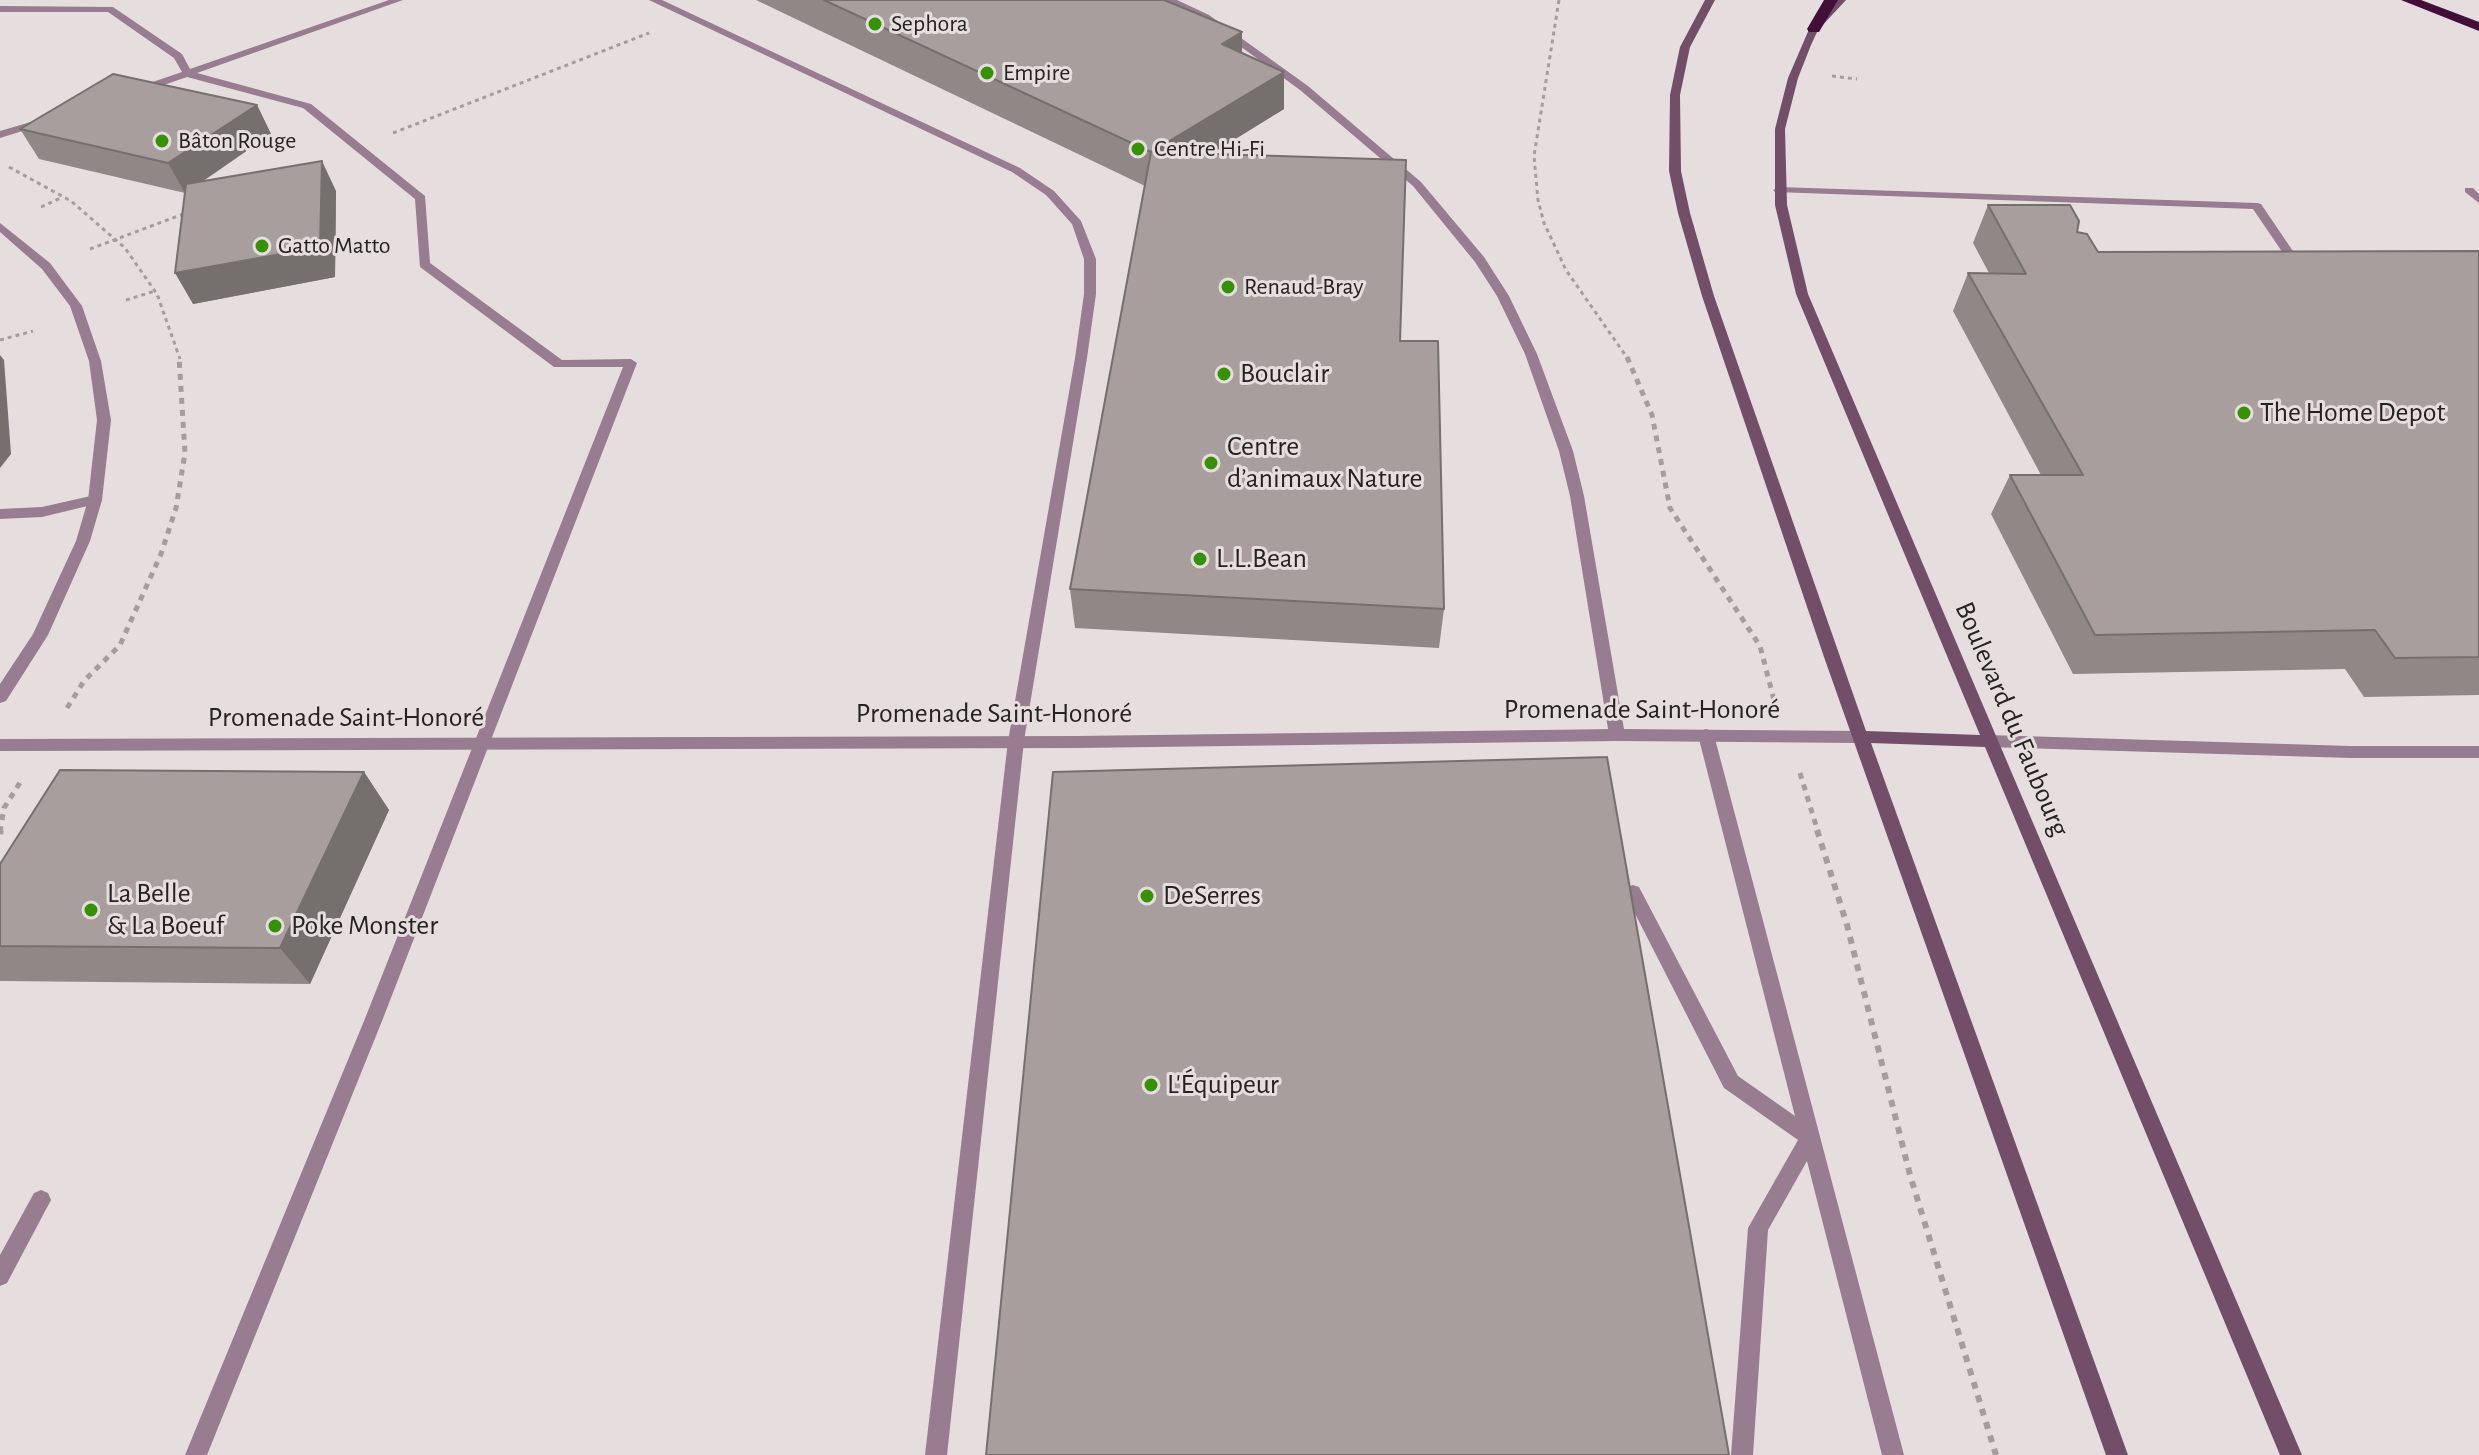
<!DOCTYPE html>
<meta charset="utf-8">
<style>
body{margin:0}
canvas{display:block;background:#e6dddf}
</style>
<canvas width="2479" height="1455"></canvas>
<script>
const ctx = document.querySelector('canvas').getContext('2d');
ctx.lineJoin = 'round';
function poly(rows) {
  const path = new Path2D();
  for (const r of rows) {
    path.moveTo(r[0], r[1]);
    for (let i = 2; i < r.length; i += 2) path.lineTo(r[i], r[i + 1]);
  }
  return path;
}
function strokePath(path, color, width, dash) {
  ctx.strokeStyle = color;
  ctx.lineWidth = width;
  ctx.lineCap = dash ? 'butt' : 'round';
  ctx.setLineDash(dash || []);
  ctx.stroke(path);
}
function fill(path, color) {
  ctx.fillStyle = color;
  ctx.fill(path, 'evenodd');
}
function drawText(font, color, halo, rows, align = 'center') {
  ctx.font = font + ' "Alegreya Sans",sans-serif';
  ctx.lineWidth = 6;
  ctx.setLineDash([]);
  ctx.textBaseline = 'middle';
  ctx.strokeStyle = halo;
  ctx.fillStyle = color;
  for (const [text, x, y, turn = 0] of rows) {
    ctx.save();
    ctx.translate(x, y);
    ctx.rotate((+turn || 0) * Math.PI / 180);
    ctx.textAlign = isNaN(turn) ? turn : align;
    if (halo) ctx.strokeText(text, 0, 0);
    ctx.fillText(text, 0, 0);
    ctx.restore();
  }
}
const pathFar2 = poly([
 [1559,0,1534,156,1538,200,1544,223,1566,270,1628,359],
 [1832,76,1857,79],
 [393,133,649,33],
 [9,167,71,201,125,248,157,294,180,359],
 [41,207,63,197],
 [90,249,186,213],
 [126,300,155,291],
 [0,340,33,331]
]);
const pathFar1 = poly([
 [1627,357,1652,415,1670,508,1760,646,1774,700],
 [67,708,84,681,120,645,161,554,176,508,185,453,179,357],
 [1800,773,1818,832],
 [0,832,4,808,21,781]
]);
const path = poly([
 [1817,830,1847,925,1910,1175,1996,1455],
 [0,834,1,830]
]);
const lane = poly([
 [389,0,403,0,197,73,311,104,425,196,430,263,562,360,631,359,637,363,382,1021,207,1455,185,1455,364,1021,623,367,554,367,420,267,415,199,303,108,187,77,143,92,135,92,135,88,182,72,174,58,108,12,0,12,0,6,113,7,182,54,190,69,389,0],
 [649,0,662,0,1020,168,1054,191,1081,221,1096,259,1096,294,1087,358,1024,741,947,1455,925,1455,1008,741,1075,358,1084,294,1084,259,1072,224,1046,195,1012,172,649,0],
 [1164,0,1177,0,1209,15,1308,86,1421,182,1484,257,1509,296,1537,354,1573,451,1584,496,1625,735,1623,739,1611,739,1609,735,1570,496,1559,451,1525,354,1497,296,1475,262,1413,186,1300,90,1203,19,1164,0],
 [41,119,46,122,45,124,0,138,0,131,41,119],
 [1779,187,2257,203,2261,204,2301,263,2295,267,2283,266,2281,263,2287,259,2253,209,1775,192,1773,190,1779,187],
 [2465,188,2473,188,2479,194,2479,203,2465,192,2465,188],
 [95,495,100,497,102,500,100,503,42,517,0,519,0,509,42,507,95,495],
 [1706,729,1712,731,1714,735,1904,1455,1882,1455,1807,1161,1768,1230,1753,1455,1731,1455,1748,1228,1798,1140,1724,1088,1624,892,1627,887,1633,885,1639,887,1738,1076,1795,1116,1698,735,1700,731,1706,729],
 [1988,735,2351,746,2479,746,2479,758,2351,758,1988,747,1982,745,1980,741,1982,737,1988,735],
 [41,1190,48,1193,51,1200,7,1283,0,1286,0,1255,34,1193,41,1190]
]);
const street = poly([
 [0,223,50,263,82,306,101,361,111,420,102,500,90,541,48,635,6,701,0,703,0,684,33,634,76,541,88,500,97,420,89,361,70,306,42,269,0,232,0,223],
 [1617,729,1862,731,1868,733,1870,737,1868,741,1862,743,1617,741,1076,748,0,751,0,739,1076,736,1617,729]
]);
const secondary = poly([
 [1705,0,1715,0,1690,47,1680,95,1681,171,1690,213,1714,296,1866,731,1980,735,1796,294,1775,205,1775,129,1788,78,1810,27,1836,0,1846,0,1818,30,1811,45,1798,78,1785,129,1787,205,1808,294,2302,1455,2280,1455,1985,747,1871,743,2128,1455,2106,1455,1824,657,1702,296,1678,213,1669,171,1670,95,1680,47,1705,0]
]);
const highway = poly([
 [1824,0,1838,0,1819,32,1809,32,1807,29,1824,0],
 [2401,0,2421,0,2479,22,2479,31,2401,0]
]);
const wall = poly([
 [756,0,1164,0,1242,32,1242,53,1284,72,1284,109,1210,154,1400,341,1444,609,1439,648,1075,628,1070,589,1145,186],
 [257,105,271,134,202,182,336,191,335,277,193,304,185,193,39,159,20,129],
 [1988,205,2077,232,2098,252,2479,251,2479,695,2364,697,2345,669,2073,674,1991,514,2010,475,2041,475,1953,311,1968,273,1989,273,1973,243],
 [364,772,389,810,310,984,0,981,0,864]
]);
const shadedWall = poly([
 [1242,32,1242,68,1222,44],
 [1284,72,1284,109,1153,190,1151,152],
 [257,105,271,134,185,193,168,163],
 [322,161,336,191,335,277,193,304,175,273],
 [0,355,4,360,11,454,0,468],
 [364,772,389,810,310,984,280,948]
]);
const building = poly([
 [824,0,1164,0,1242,32,1222,44,1284,72,1151,152,824,0],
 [113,74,257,105,168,163,20,129,113,74],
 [1151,152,1406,160,1400,341,1438,341,1444,609,1070,589,1151,152],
 [322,161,320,247,175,273,186,184,322,161],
 [1988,205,2070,205,2079,221,2077,232,2087,234,2098,252,2479,251,2479,657,2395,658,2375,630,2095,635,2010,475,2083,475,1968,273,2026,274,1988,205],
 [1607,757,1729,1455,986,1455,1053,772,1607,757],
 [60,770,364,772,280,948,0,946,0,864,60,770]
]);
const markers = [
 [875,24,8,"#369105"],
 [987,73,8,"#369105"],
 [162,141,8,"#369105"],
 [1138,149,8,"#369105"],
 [262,246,8,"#369105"],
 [1228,287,8,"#369105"],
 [1224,374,8,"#369105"],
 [2244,413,8,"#369105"],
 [1211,463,8,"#369105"],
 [1200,559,8,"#369105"],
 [1147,896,8,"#369105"],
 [91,910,8,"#369105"],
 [275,926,8,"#369105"],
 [1151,1085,8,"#369105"]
];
const farPoinames = [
 ["Sephora",891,24],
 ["Empire",1003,73],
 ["Bâton Rouge",178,141],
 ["Centre Hi-Fi",1154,149],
 ["Gatto Matto",278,246],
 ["Renaud-Bray",1244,287]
];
const poiNames = [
 ["Bouclair",1240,374],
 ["The Home Depot",2260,413],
 ["Centre",1227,447],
 ["d’animaux Nature",1227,479],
 ["L.L.Bean",1216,559],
 ["La Belle",107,894],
 ["& La Boeuf",107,926],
 ["DeSerres",1163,896],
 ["Poke Monster",291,926],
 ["L'Équipeur",1167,1085]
];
const streetNames = [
 ["Promenade Saint-Honoré",1642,710],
 ["Promenade Saint-Honoré",994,714],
 ["Promenade Saint-Honoré",346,718],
 ["Boulevard du Faubourg",2012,719,67]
];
strokePath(pathFar2, '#a49d9e', 3, [4, 4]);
strokePath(pathFar1, '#a49d9e', 5, [6, 6]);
strokePath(path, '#a49d9e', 6, [7, 7]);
fill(lane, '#977d8f');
fill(street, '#977d8f');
fill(secondary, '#734e69');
fill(highway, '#410f37');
fill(wall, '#908887');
fill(shadedWall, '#756f6e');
fill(building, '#a79e9d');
strokePath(building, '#756f6e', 2);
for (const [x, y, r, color] of markers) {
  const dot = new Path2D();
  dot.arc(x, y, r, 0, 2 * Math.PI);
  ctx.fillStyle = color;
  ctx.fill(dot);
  strokePath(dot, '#e6dddf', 3);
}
drawText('24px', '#252222', '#e6dddf', farPoinames, 'left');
drawText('28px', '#252222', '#e6dddf', poiNames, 'left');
drawText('28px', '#252222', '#e6dddf', streetNames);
</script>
